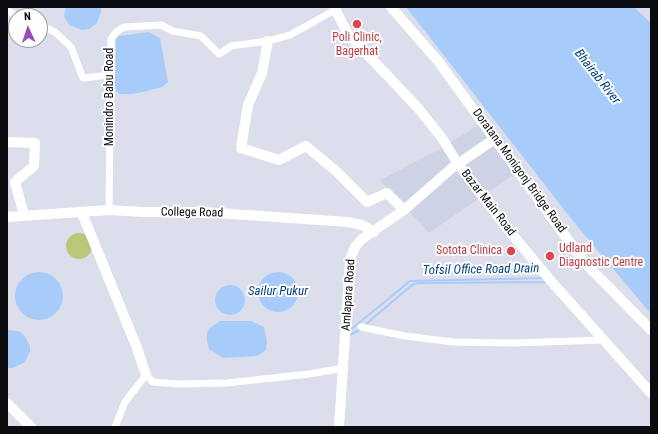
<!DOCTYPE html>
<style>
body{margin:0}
#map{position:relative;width:658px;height:434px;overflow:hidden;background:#dcdfeb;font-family:"Roboto Condensed",sans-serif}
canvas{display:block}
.frame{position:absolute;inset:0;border:8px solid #0b0c0f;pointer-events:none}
.north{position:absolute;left:8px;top:8px;width:40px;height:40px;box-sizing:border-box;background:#fff;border:1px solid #9d9e9f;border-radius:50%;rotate:357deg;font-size:11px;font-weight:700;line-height:16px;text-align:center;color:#0b0c0f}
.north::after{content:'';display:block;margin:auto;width:14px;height:18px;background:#9a4aba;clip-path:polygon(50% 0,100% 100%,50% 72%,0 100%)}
</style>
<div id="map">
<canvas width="658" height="434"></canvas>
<div class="frame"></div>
<div class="north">N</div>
</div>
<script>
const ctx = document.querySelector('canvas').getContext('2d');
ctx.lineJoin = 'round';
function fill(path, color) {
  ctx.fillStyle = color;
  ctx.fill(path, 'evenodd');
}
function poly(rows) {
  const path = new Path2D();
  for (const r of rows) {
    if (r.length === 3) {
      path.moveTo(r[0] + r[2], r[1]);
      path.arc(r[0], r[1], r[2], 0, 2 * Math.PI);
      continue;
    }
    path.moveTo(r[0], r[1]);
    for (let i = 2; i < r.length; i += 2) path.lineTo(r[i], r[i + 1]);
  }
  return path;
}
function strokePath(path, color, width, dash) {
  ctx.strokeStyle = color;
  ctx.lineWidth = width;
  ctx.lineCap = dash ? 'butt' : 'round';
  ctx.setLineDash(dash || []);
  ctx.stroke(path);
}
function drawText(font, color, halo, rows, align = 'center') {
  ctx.font = font + ' "Roboto Condensed",sans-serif';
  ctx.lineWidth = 4;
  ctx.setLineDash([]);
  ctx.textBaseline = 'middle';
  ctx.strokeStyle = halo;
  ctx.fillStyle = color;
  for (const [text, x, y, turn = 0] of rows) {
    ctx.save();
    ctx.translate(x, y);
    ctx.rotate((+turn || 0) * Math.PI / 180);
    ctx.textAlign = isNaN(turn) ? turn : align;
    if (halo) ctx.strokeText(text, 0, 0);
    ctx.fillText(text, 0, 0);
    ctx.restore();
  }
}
const built = poly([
 [488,119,523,168,429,233,380,180,444,147]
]);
const green = poly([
 [79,246,13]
]);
const water = poly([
 [66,7,101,7,101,12,97,23,89,29,82,30,69,25,64,16],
 [406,7,634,7,651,23,651,314,573,221],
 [149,32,160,38,168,82,162,87,143,92,132,94,120,94,116,91,115,86,116,39,119,36],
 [39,296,24],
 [278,292,20],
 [230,300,15],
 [220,321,251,321,264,327,267,341,266,350,257,356,223,358,209,349,207,341,207,333,210,328],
 [7,330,19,331,24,335,30,346,30,352,24,363,12,368,7,368]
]);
const stream = poly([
 [500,138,533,183],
 [457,162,503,224,551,282,418,283,412,285,359,330,346,337,351,260,355,247,395,214,404,210,422,192,455,171,457,162],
 [349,331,410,281,545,278]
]);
const street = poly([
 [7,10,16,16],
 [40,25,55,32,71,47,83,78,110,75],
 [109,210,111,39,116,32,124,27,161,25,173,31,201,36,219,54,231,46,268,41,290,35,335,10],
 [361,327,405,336,453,342,513,343,603,340],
 [115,427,125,402,146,375,153,382,178,384,227,383,309,374,344,368]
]);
const secondary = poly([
 [334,7,348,34,418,108,442,138,458,164,506,227,551,281,651,393],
 [391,7,438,61,584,262,651,330],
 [268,41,262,73,248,105,241,148,279,160,306,146,337,172,367,202,387,193,404,210],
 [7,142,35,143,34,166,15,182,24,215],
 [82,213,137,348,146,375],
 [7,217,109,210,143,212,203,212,348,222,362,225,374,232],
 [7,403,31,427],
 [339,427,350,260,355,247,362,239,404,210,452,168,496,138]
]);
const markers = [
 [357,24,5,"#e0444e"],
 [511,251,5,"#e0444e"],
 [550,256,5,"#e0444e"]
];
const healthNames = [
 ["Poli Clinic,",357,38],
 ["Bagerhat",357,52],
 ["Udland",559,249,"left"],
 ["Diagnostic Centre",559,263,"left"],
 ["Sotota Clinica",502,251,"right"]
];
const streetNames = [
 ["Monindro Babu Road",110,97,-90],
 ["Doratana Monigonj Bridge Road",519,171,54],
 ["Bazar Main Road",488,203,52],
 ["College Road",192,213,1],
 ["Amlapara Road",349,295,-86]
];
const waterNames = [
 ["Bhairab River",597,77,52],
 ["Tofsil Office Road Drain",481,270,-1],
 ["Sailur Pukur",278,292]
];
fill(built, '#ced2e5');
fill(green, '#b9c778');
fill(water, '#a8ccf9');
strokePath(stream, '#a8ccf9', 2);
strokePath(street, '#fff', 7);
strokePath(secondary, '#fff', 10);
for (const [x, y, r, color] of markers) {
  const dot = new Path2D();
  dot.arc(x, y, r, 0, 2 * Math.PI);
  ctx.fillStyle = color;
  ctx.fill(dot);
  strokePath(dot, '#fff', 1.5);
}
drawText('12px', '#be3a42', '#fff', healthNames);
drawText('12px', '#0b0c0f', '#fff', streetNames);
drawText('italic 13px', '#054585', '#fff', waterNames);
</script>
